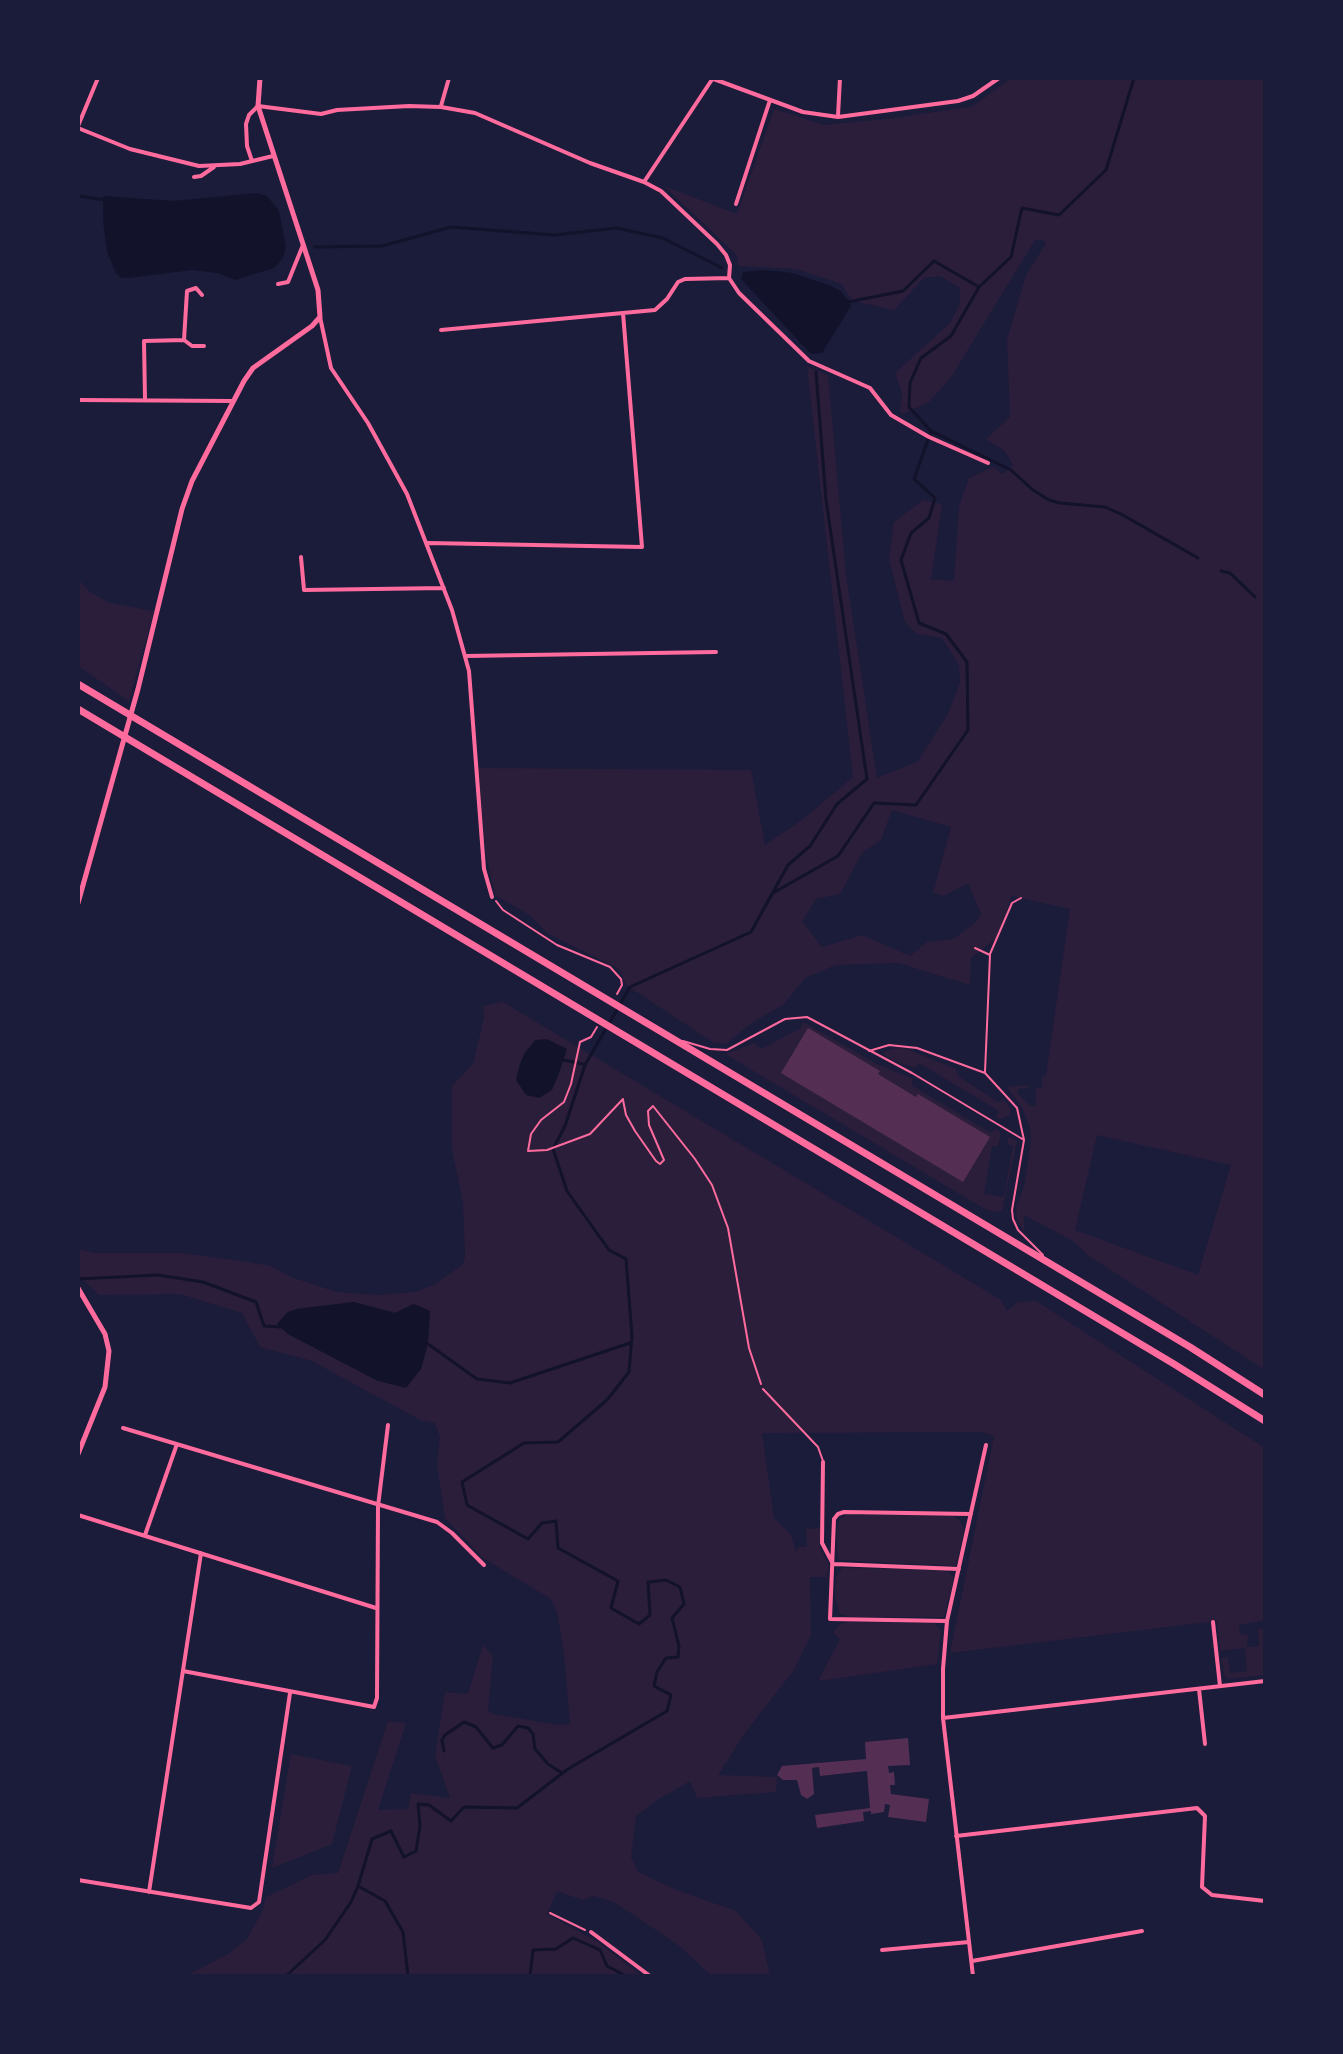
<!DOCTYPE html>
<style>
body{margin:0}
#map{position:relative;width:1343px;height:2054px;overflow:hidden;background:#1b1b3a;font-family:"IBM Plex Serif",serif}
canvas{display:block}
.frame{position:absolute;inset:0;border:80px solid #1b1b3a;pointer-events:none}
</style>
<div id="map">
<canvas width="1343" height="2054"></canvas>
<div class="frame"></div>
</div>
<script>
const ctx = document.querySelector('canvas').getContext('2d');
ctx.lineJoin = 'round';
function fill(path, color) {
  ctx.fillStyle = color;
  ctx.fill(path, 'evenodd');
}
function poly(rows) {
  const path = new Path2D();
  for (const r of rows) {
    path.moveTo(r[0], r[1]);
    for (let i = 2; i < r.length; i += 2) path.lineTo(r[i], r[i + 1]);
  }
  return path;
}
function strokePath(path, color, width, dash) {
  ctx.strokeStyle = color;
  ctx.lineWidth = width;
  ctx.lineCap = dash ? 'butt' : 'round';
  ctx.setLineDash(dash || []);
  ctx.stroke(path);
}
const green = poly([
 [1011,78,1265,78,1265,1370,1089,1256,1073,1241,1024,1215,1024,1232,1017,1221,1016,1207,1024,1187,1031,1140,1030,1127,1022,1108,1007,1087,1028,1085,1028,1088,1018,1089,1018,1094,1031,1106,1036,1106,1036,1088,1042,1088,1042,1077,1046,1076,1070,909,1012,896,997,938,971,958,970,985,898,963,836,965,805,978,784,1004,750,1024,726,1044,714,1043,626,985,619,969,547,933,531,916,495,895,486,856,478,768,751,770,765,845,803,819,853,777,807,367,828,375,846,575,877,778,917,762,948,714,960,683,959,665,942,638,917,634,905,622,889,559,894,522,923,500,942,504,931,579,954,581,959,506,969,478,993,467,1003,474,1013,465,1005,451,986,439,1010,417,1007,340,1026,275,1046,243,1044,240,1035,240,950,379,929,402,903,414,900,411,902,393,895,373,950,323,960,304,960,288,940,276,924,278,894,310,852,301,842,284,796,269,738,266,737,255,664,186,737,214,774,109,824,125,896,118,973,106],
 [892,810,951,827,933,893,944,896,968,883,981,914,975,923,953,939,927,942,910,956,862,935,822,947,802,921,816,899,840,894,862,853,881,840],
 [1097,1135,1231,1165,1198,1275,1075,1230],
 [78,579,90,592,110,603,154,611,129,701,78,666],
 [503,1002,976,1285,1001,1300,1007,1311,1018,1302,1036,1301,1265,1448,1265,1620,1239,1625,1240,1634,1248,1635,1247,1647,1259,1646,1258,1629,1265,1628,1265,1675,1230,1679,1225,1678,1221,1658,1228,1657,1230,1673,1247,1671,1245,1648,1220,1651,1217,1621,950,1653,994,1436,981,1432,762,1433,774,1518,791,1535,796,1552,799,1547,807,1547,806,1529,820,1528,820,1547,829,1566,827,1577,810,1577,811,1635,794,1670,745,1733,718,1775,777,1777,776,1792,697,1798,690,1781,657,1800,636,1816,631,1857,638,1872,674,1889,736,1911,762,1940,770,1976,712,1976,677,1944,614,1902,594,1896,583,1900,557,1891,547,1914,598,1942,642,1976,186,1976,228,1954,247,1939,262,1912,266,1897,312,1875,338,1873,388,1721,406,1723,378,1810,408,1809,411,1793,450,1798,435,1756,445,1692,468,1694,483,1645,493,1656,488,1710,493,1714,559,1725,570,1724,564,1653,557,1612,551,1599,483,1558,445,1518,437,1464,440,1437,435,1423,420,1420,312,1361,260,1347,242,1313,180,1294,99,1295,78,1276,78,1249,94,1253,181,1253,248,1262,270,1266,291,1277,337,1292,378,1295,415,1292,435,1284,462,1265,465,1258,463,1202,452,1150,452,1086,473,1064,484,1018,483,1006],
 [567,1049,558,1076,519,1067],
 [354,1302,395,1313,414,1304,378,1381,288,1334,277,1324,288,1312,297,1309],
 [803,1022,877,1064,913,1079,911,1085,991,1133,995,1128,1000,1132,1000,1138,998,1146,992,1146,984,1194,1004,1197,1013,1146,1007,1144,1008,1138,1011,1137,1017,1141,1002,1211,994,1212,983,1208,725,1054,754,1043,761,1049,801,1028],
 [897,1048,907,1049,956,1069,958,1076,998,1102,1004,1100,1011,1109,1010,1115,1000,1119,996,1117,999,1111,919,1063,915,1068,887,1058,883,1052],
 [847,1515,952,1515,961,1522,964,1532,956,1566,839,1560,837,1552,837,1526,840,1519],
 [842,1568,947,1570,954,1578,944,1617,851,1617,840,1614,835,1598,836,1577],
 [848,1622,934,1623,941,1630,937,1664,818,1681,840,1639,833,1633,840,1624],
 [291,1754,352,1766,332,1844,272,1868]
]);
const water = poly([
 [257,193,267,196,279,211,286,246,283,258,274,268,235,280,218,273,192,270,128,278,121,278,116,273,107,252,103,220,103,196,174,201],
 [764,270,792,273,829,285,841,291,849,302,851,306,822,353,813,354,809,352,741,279,743,272],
 [547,1039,567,1049,558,1076,552,1090,539,1098,526,1095,516,1080,519,1067,524,1054,535,1040],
 [354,1302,395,1313,414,1304,430,1311,428,1344,421,1369,406,1388,378,1381,288,1334,277,1324,288,1312,297,1309]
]);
const stream = poly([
 [1134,78,1106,170,1059,215,1022,208,1011,257,979,287,951,336,921,358,910,383,909,407,931,431,1011,470,1033,490,1049,500,1060,503,1105,507,1121,514,1198,558],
 [78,196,106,200],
 [315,247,382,246,451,227,554,235,616,228,663,238,722,268],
 [848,302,903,291,934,261,979,287],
 [1221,571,1230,573,1255,597],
 [773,893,838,856,874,803,916,805,968,730,967,662,946,634,919,623,901,560,911,533,929,518,935,498,914,479,931,431],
 [563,1060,583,1064],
 [78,1279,158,1275,203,1282,256,1302,264,1326,281,1327],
 [428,1344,477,1379,510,1383,630,1343],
 [444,1751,442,1740,445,1735,464,1722,476,1727,493,1748,502,1745,518,1726,528,1728,533,1734,535,1749,548,1764,562,1773],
 [286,1976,325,1940,351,1902,358,1886],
 [408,1976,403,1932,385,1901,358,1886,372,1839,391,1831,404,1857,416,1851,420,1826,418,1804,429,1805,451,1821,464,1807,517,1808,568,1769,667,1711,671,1695,654,1686,657,1672,666,1658,678,1657,679,1646,672,1618,684,1604,680,1587,666,1580,648,1582,650,1615,639,1624,611,1608,618,1581,558,1548,556,1521,542,1523,528,1539,467,1505,462,1482,524,1443,558,1442,607,1400,629,1372,632,1336,626,1259,609,1250,567,1191,553,1149,565,1126,585,1065,630,987,751,932,788,865,810,846,837,804,867,779,826,500,816,372],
 [530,1976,533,1950,556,1949,573,1938,600,1950,607,1966,626,1976]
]);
const building = poly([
 [808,1028,880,1071,878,1074,916,1097,918,1094,990,1137,963,1182,781,1073],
 [908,1738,910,1765,888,1766,889,1773,894,1772,895,1785,890,1785,891,1794,929,1799,926,1822,888,1817,890,1805,885,1804,884,1812,871,1814,871,1811,863,1812,864,1821,817,1828,815,1815,870,1808,867,1771,820,1776,819,1767,812,1768,814,1794,807,1799,801,1795,797,1780,783,1780,777,1775,782,1766,866,1759,865,1742]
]);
const path = poly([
 [496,901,503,910,557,945,610,967,621,979,622,985,617,994],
 [597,1027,591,1037,580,1042,571,1084,564,1102,541,1120,531,1134,528,1151,547,1150,590,1134,623,1099],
 [623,1100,626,1115,635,1131,656,1161,660,1164,664,1160,649,1125,648,1111,653,1106,695,1159,712,1185,728,1228,749,1348,761,1384],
 [550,1913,585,1930]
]);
const service = poly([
 [975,948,990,955,985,1072],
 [990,954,1012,903,1021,898],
 [683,1041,710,1049,727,1050,785,1019,807,1017,912,1073,1024,1140],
 [869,1051,889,1045,917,1048,985,1073,1017,1108,1024,1140,1012,1210,1013,1219,1018,1230,1043,1255],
 [763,1389,818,1447,823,1461]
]);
const minor = poly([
 [711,78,803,112,838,117,958,101,973,96,999,78],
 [441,106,449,78],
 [838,116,840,78],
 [78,126,98,78],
 [78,128,130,149,199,166,240,164,273,156],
 [252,161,247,146,246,124,249,115,258,106,321,114,337,110,409,106,441,107,475,113,590,163,644,182,661,191,717,244,726,255,730,265,729,278,739,293,809,361,870,388,891,415,929,437,988,463],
 [194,177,201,176,214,167],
 [644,182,713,78],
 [736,204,770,100],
 [278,284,288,282,303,245],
 [320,317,331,368,368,423,407,494,452,610,469,671,484,869,492,897],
 [441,330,655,310,667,299,678,282,685,279,729,278],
 [184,340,187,291,196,288,202,295],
 [145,399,144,341,184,340,192,346,204,346],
 [78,400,233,401],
 [428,543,642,547,623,313],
 [301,557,304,590,444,588],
 [465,656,716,652],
 [123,1428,437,1522,452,1533,484,1565],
 [823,1462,822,1543,832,1562],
 [78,1515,376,1608],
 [145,1535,177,1444],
 [834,1564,959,1569],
 [947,1621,830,1619,834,1519,838,1514,844,1512,971,1514],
 [1213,1622,1220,1686],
 [183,1671,374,1707,377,1698,378,1506,388,1425],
 [1199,1689,1205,1744],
 [943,1718,1265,1681],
 [956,1836,1197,1808,1205,1816,1202,1887,1212,1895,1265,1901],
 [78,1880,251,1908,259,1902,290,1693],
 [149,1892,201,1553],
 [591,1932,650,1976],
 [882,1950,969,1942],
 [972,1961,1142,1931],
 [973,1976,943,1718,943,1669,947,1621,986,1445]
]);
const tertiary = poly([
 [78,903,138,689,182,509,192,481,244,381,253,368,312,326,320,317,318,290,258,106,260,78],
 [78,1288,105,1334,109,1351,105,1387,78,1454]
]);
const trunk = poly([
 [78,684,1190,1347,1265,1395],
 [78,709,1174,1364,1265,1421]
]);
fill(green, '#2a1e3b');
fill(water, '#12122b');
strokePath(stream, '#12122b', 3);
fill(building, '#542f53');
strokePath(path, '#ff6b9d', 2);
strokePath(service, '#ff6b9d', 2);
strokePath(minor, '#ff6b9d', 4);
strokePath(tertiary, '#ff6b9d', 5);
strokePath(trunk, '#ff6b9d', 7);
</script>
